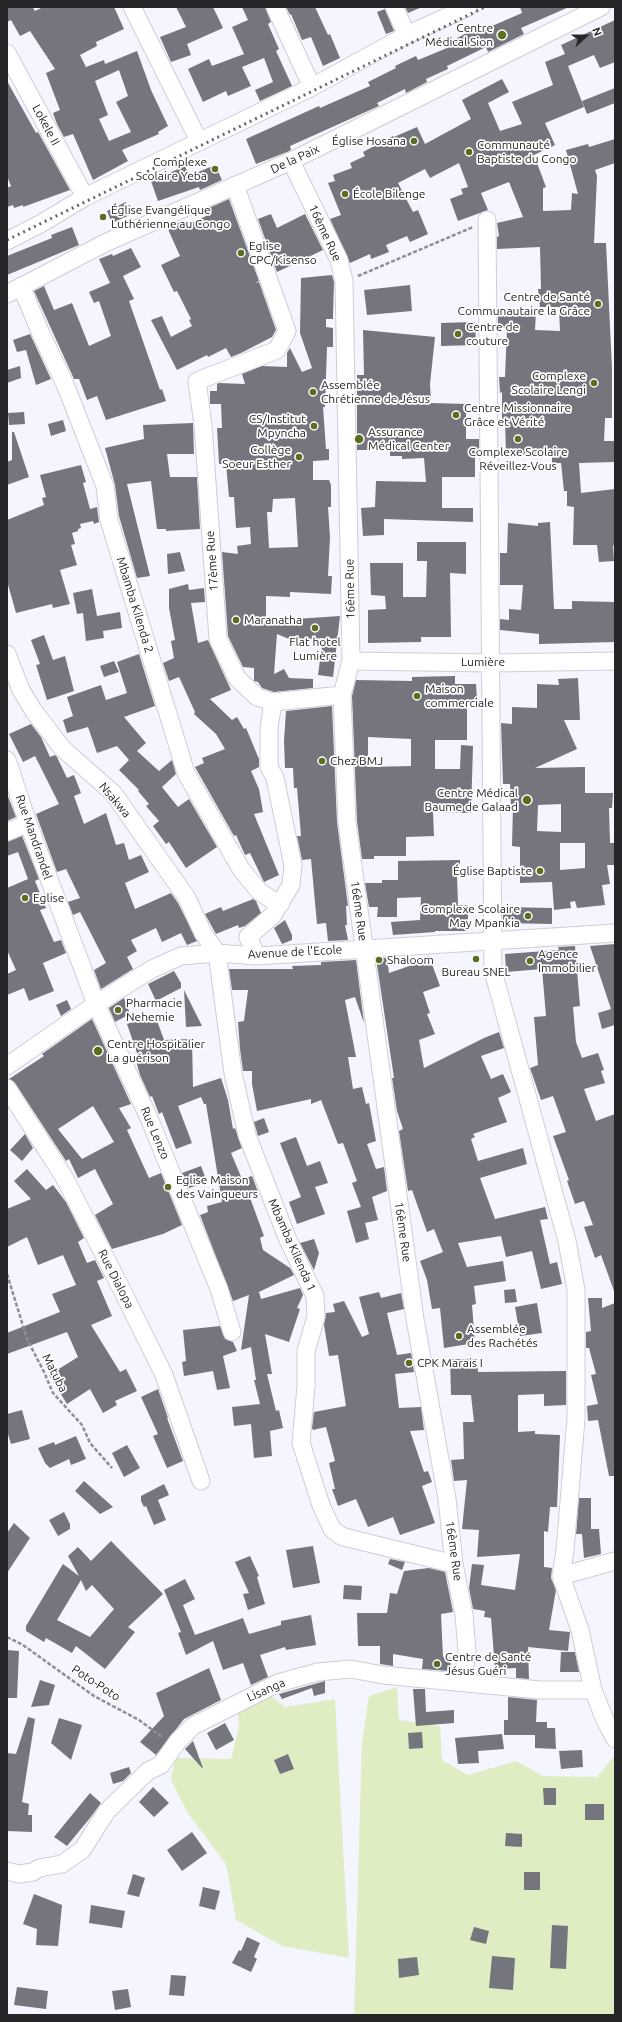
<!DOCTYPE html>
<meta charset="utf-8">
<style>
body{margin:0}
#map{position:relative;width:622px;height:2022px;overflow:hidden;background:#f5f5ff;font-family:Ubuntu,sans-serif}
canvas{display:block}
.frame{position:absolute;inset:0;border:8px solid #262629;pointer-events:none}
.north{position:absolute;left:566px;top:16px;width:40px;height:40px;-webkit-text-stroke:3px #fff;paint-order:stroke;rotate:69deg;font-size:11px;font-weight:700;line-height:16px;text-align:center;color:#262629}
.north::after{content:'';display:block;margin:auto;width:14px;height:18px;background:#262629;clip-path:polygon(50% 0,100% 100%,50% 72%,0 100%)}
</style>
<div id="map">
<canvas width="622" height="2022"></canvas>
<div class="frame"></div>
<div class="north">N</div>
</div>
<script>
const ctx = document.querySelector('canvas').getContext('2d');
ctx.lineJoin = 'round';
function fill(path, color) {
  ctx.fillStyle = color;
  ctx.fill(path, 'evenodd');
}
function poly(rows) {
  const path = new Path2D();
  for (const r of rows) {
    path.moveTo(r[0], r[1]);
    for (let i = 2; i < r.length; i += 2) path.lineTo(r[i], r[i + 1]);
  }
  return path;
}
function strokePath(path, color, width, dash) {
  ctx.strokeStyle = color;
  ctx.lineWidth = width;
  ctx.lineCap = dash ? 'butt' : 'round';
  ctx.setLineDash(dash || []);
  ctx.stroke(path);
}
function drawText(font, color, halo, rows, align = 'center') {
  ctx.font = font + ' Ubuntu,sans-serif';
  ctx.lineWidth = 3.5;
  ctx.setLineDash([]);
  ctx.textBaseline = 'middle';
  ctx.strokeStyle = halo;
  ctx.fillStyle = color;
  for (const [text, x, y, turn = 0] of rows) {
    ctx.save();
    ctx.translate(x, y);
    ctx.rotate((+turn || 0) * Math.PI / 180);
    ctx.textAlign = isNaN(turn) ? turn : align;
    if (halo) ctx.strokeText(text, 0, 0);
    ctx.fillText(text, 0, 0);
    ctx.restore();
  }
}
const green = poly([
 [397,1687,399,1720,440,1726,442,1760,468,1775,516,1761,543,1776,597,1777,615,1755,615,2015,354,2015,362,1742,369,1696],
 [269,1694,285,1707,335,1699,349,1958,282,1946,236,1920,226,1864,187,1812,171,1780,175,1758,231,1759,239,1726,237,1703]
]);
const building = poly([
 [7,7,35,7,33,8,35,11,43,7,114,7,124,29,96,42,97,46,80,55,86,67,104,60,105,64,137,51,151,90,168,126,158,132,159,134,122,150,128,161,93,180,73,134,64,137,57,124,53,113,60,110,46,73,55,69,30,31,20,36,11,20,7,22],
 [119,70,128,96,116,102,131,132,109,141,99,119,108,115,95,81],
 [176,7,213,7,223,28,187,44,191,55,171,62,160,37,186,27],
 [242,7,265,7,271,22,268,24,279,49,276,51,292,86,260,101,255,90,273,82,264,58,242,67,251,86,228,96,226,91,203,102,188,69,209,59,212,66,244,54,232,27,248,20],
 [286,7,315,7,328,35,330,34,340,58,323,66,311,37,302,40,291,14,290,15],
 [405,7,422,7,408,13],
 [520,7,569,7,521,28,524,34,488,52,486,47,447,66,448,69,426,79,427,82,406,93,405,89,377,103,379,106,290,146,291,150,287,152,256,164,246,139,319,106,320,108,370,86,368,82,396,68,395,66,416,56,418,60,452,46,450,42,474,29,476,33,522,13],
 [385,9,394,31,386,34,377,12],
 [615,20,615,62,600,68,594,55,568,66,584,107,545,123,555,145,534,155,546,187,543,188,543,211,571,210,572,193,578,194,566,150,588,144,589,147,615,139,615,163,595,170,597,176,594,243,606,243,612,368,612,418,605,418,604,441,615,441,614,462,579,463,581,493,615,489,614,546,613,545,614,561,599,562,597,545,573,545,574,507,567,506,567,491,564,491,561,463,552,463,552,454,506,455,505,419,502,419,502,392,500,393,499,377,505,377,507,328,498,327,498,310,536,312,535,330,560,331,559,307,540,307,538,289,541,289,540,247,497,249,497,237,499,236,497,223,523,217,509,182,481,193,488,210,458,221,450,199,463,194,461,189,468,187,459,163,430,178,425,169,398,183,413,212,418,210,428,234,410,242,407,236,386,245,389,252,371,259,370,254,350,263,330,219,341,215,328,183,335,181,333,175,352,168,350,163,365,156,363,152,393,136,394,137,417,127,425,144,471,119,462,100,502,79,509,92,488,103,500,131,522,124,512,102,553,85,545,62,565,54,561,45],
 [7,81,36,133,38,132,70,190,23,207,23,205,14,208,13,205,7,207,7,188,11,186,7,176],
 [615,88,615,103,587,114,582,101],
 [215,165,222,180,200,190,199,187,158,201,151,181,185,166,189,176],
 [229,199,259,281,255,283,259,282,276,330,272,337,241,353,231,357,226,348,208,357,207,355,177,370,151,320,162,316,171,337,192,326,189,320,191,319,177,291,174,292,161,265,180,256,167,227,180,222,182,228,212,213,209,208],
 [126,202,132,214,112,223,107,211],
 [271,214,277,228,305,214,323,250,277,272,258,219],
 [72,227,79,245,7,275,7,256,52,238,51,235],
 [131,248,141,267,123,276,134,299,129,301,160,390,162,389,166,401,106,420,97,396,87,400,79,379,74,379,34,291,44,286,54,310,72,303,89,346,111,336,99,301,94,303,89,292,110,283,99,259,112,254,113,256],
 [332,275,334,282,333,317,333,319,326,319,326,327,333,328,333,347,327,347,325,407,323,407,326,449,329,449,329,460,313,461,313,480,329,480,331,485,331,507,328,507,330,537,328,576,332,576,331,594,290,592,290,597,266,596,266,621,340,616,333,677,318,675,323,638,294,641,277,634,274,674,284,669,289,678,313,679,313,688,274,692,262,688,258,682,254,681,254,668,243,667,228,636,222,552,238,554,237,546,251,544,250,527,236,528,234,497,229,497,226,464,219,464,217,428,222,428,221,404,210,404,210,391,217,391,217,384,219,383,245,384,242,374,262,366,287,367,287,353,290,348,302,372,312,368,300,333,301,278],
 [295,498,298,547,269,548,267,512,272,512,273,499],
 [410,285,412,311,367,315,364,290],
 [475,322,476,345,441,346,441,323],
 [363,330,435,337,430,384,431,403,466,404,466,439,479,439,479,456,475,456,475,477,442,477,442,508,473,508,473,522,384,519,384,535,363,536,361,508,375,507,376,481,426,482,424,458,402,459,402,456,390,456,390,450,357,450,357,375,364,375],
 [30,334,51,379,36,385,26,350,17,352,13,340],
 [20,366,21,378,7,383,7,370],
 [24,412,25,424,9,425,8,413],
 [63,420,66,431,51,436,48,424],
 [193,423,194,454,167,454,170,477,197,477,200,529,166,531,166,529,157,529,151,481,127,484,150,576,137,578,119,516,115,485,105,448,144,439,143,425],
 [12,432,14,432,29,477,7,485,7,462,12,460],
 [81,465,86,482,83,483,90,509,97,507,99,522,94,524,93,521,80,524,81,528,78,529,78,531,72,533,75,544,71,545,77,565,60,570,70,604,53,608,52,604,16,613,7,581,7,520,44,505,42,498,46,497,40,475],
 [550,522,554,609,572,609,572,601,614,602,615,642,539,644,539,634,500,630,500,619,509,620,509,609,521,610,523,585,500,585,500,553,507,553,508,523,538,526,538,523],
 [417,542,466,542,466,574,450,573,451,637,421,637,421,642,368,643,368,610,386,609,385,596,371,595,370,563,403,563,403,597,426,597,427,561,417,561],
 [180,552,185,571,168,574,167,554],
 [188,584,189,590,204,588,205,602,191,603,198,643,208,640,231,690,210,699,232,720,237,717,244,729,246,728,259,759,259,767,251,771,259,789,263,812,254,814,279,875,264,882,250,853,245,855,236,835,234,836,195,767,204,763,202,758,225,749,216,734,194,714,195,712,179,677,169,681,163,663,174,658,171,641,175,640,169,608,169,589],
 [92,589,97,616,120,612,122,628,103,631,104,638,86,641,83,613,77,614,73,593],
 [44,635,53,660,65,656,74,691,47,700,36,665,40,664,31,640],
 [139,654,155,706,124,717,146,743,137,751,159,771,172,760,176,774,162,787,178,807,189,799,217,847,186,868,169,842,166,844,153,826,159,821,146,806,149,804,138,791,139,790,119,770,129,760,117,746,97,753,88,727,67,733,63,720,73,716,67,697,101,685,106,700,127,693,117,662],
 [114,661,119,672,104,677,100,666],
 [455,676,455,684,476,684,477,701,467,701,467,740,435,740,435,769,460,769,461,745,473,746,471,813,433,812,434,836,406,837,406,856,374,856,374,859,362,859,357,821,352,696,356,680,412,681,412,677],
 [368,737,411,739,411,766,368,767],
 [578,678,580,720,564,720,577,749,535,768,585,767,585,793,613,793,612,808,609,808,610,843,615,843,615,865,607,865,610,884,602,885,605,905,577,908,575,901,570,902,571,908,554,910,552,882,520,883,520,847,512,846,513,806,511,806,510,784,503,784,501,723,512,724,512,707,537,708,537,684,559,685,558,679],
 [561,804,561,832,537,831,538,805],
 [560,843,585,843,585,868,560,870],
 [332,706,337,822,348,906,346,906,347,925,345,925,348,940,328,941,326,923,317,924,311,859,302,860,297,836,301,836,297,788,294,788,293,768,285,768,284,741,286,711],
 [31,724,41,737,50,757,55,755,57,757,67,778,74,775,81,793,74,796,84,824,106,813,116,845,124,843,129,860,141,855,149,872,125,883,135,909,171,893,178,903,197,941,187,945,181,933,162,942,156,928,131,940,137,951,127,957,133,969,101,989,94,970,106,963,80,912,73,915,68,902,80,898,66,869,57,872,36,814,59,804,35,756,23,762,9,734],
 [7,794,16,817,7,821],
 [22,836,39,879,35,881,46,908,40,910,54,942,61,940,66,953,43,963,54,991,29,1001,24,988,7,995,7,974,16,970,7,950,7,888,28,879,18,852,7,856,7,842],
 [460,860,460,874,457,875,458,905,468,905,468,931,435,931,435,932,393,935,391,922,420,920,421,897,397,898,397,917,377,917,378,907,369,907,365,883,382,883,382,880,398,880,398,861],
 [253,899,256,901,261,913,245,926,239,928,238,925,216,934,205,914,221,907,223,911],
 [503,907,552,908,552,924,503,923],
 [285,920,292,935,292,940,282,944,274,928],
 [615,944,615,1025,602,1029,598,1013,611,1009,590,946],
 [575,946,580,1006,573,1007,576,1042,582,1058,598,1053,604,1070,601,1071,605,1083,584,1089,596,1121,615,1114,615,1290,614,1291,601,1255,595,1258,584,1227,593,1225,584,1201,575,1204,567,1181,569,1180,553,1136,566,1132,553,1096,541,1100,530,1068,538,1065,534,1017,546,1016,542,969,506,972,505,954,559,950,558,947],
 [429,956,440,986,423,992,430,1013,427,1014,435,1034,419,1040,424,1068,484,1038,499,1032,504,1048,481,1056,491,1079,503,1074,511,1092,498,1098,507,1122,473,1134,475,1137,471,1139,478,1161,523,1148,527,1164,480,1178,495,1219,545,1207,548,1219,540,1220,550,1264,557,1262,562,1284,541,1289,532,1251,506,1257,501,1236,458,1243,467,1267,503,1261,506,1281,474,1286,476,1304,472,1305,475,1343,444,1348,440,1308,432,1309,427,1280,420,1261,443,1252,434,1229,427,1232,412,1190,408,1191,399,1131,403,1129,397,1111,392,1078,394,1078,376,958,387,958,389,973,415,964,414,962],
 [356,960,364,1023,355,997,345,1000,356,1057,348,1057,353,1089,362,1087,366,1104,369,1103,376,1141,367,1144,376,1169,384,1167,387,1191,372,1197,378,1220,365,1223,369,1239,356,1243,347,1211,361,1207,352,1183,357,1181,343,1143,338,1144,321,1100,311,1104,311,1099,257,1111,252,1084,252,1071,243,1071,240,1049,238,1022,244,1021,248,990,232,990,229,969,293,969,292,966,321,965,321,962],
 [174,971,181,983,181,988,156,1001,148,984],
 [184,990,202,1026,186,1027],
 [124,998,130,1014,115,1022,109,1008],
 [67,1000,71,1009,61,1016,56,1005],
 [155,1015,164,1040,192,1039,193,1087,221,1078,228,1100,233,1129,235,1128,242,1148,231,1153,242,1179,252,1176,258,1192,249,1195,264,1236,260,1238,263,1250,290,1268,294,1275,259,1292,261,1299,300,1288,303,1295,297,1308,300,1309,289,1342,265,1334,272,1374,267,1374,276,1411,279,1410,283,1428,270,1431,272,1456,254,1458,251,1424,234,1426,232,1407,260,1404,254,1380,256,1380,251,1347,241,1350,249,1295,233,1301,200,1215,208,1212,207,1206,222,1202,206,1104,204,1104,201,1097,178,1106,192,1143,176,1149,162,1112,159,1114,152,1096,150,1097,140,1075,135,1057,138,1056,127,1024],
 [92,1019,131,1104,119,1108,131,1128,127,1130,149,1178,161,1173,182,1225,163,1234,112,1249,95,1215,113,1204,95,1169,78,1178,69,1159,66,1161,15,1083,9,1079,44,1056,42,1054],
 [93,1106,114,1142,82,1159,58,1129],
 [264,1118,269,1132,258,1136,254,1122],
 [25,1134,33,1148,22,1161,10,1150],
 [296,1137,307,1166,320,1161,328,1183,315,1187,325,1214,297,1224,289,1202,301,1197,280,1143],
 [201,1166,207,1182,189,1188,182,1173],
 [27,1169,46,1190,53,1185,66,1202,84,1238,78,1242,87,1263,95,1260,104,1278,97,1281,112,1316,91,1325,120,1372,126,1369,137,1391,115,1401,117,1405,103,1413,90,1389,67,1404,49,1375,78,1357,67,1332,7,1354,7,1333,60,1312,52,1294,76,1285,63,1255,38,1265,27,1237,7,1247,7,1209,31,1199,14,1181],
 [314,1239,319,1253,314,1270,300,1243],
 [515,1289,517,1302,505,1303,504,1290],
 [379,1292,381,1298,401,1293,404,1309,387,1313,397,1355,411,1353,414,1372,395,1374,399,1408,421,1407,424,1430,410,1431,424,1472,428,1471,432,1482,422,1486,435,1523,400,1535,393,1517,368,1527,356,1499,338,1506,332,1489,335,1489,329,1463,335,1461,326,1427,313,1430,312,1428,314,1412,346,1406,338,1355,329,1356,324,1325,326,1313,335,1312,333,1304,344,1301,362,1337,369,1334,359,1297],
 [588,1298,602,1298,602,1308,615,1303,615,1476,609,1476,598,1420,588,1421,587,1406,598,1404,591,1375,596,1374,589,1348,586,1348,586,1332,591,1331],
 [537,1303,542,1333,520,1336,515,1307],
 [220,1326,225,1339,233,1342,237,1351,223,1356,230,1388,217,1390,213,1371,184,1376,182,1362,186,1361,183,1330],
 [450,1359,477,1359,478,1372,566,1371,566,1405,544,1406,544,1394,518,1395,518,1432,535,1431,535,1434,560,1435,557,1507,550,1507,548,1532,544,1531,544,1567,552,1568,551,1578,556,1590,549,1630,570,1632,568,1651,528,1647,529,1679,516,1678,516,1668,495,1669,491,1618,484,1617,485,1611,473,1609,469,1588,472,1564,484,1565,481,1585,515,1590,520,1554,477,1557,479,1530,462,1529,467,1480,454,1481,451,1460,464,1459,463,1422,474,1422,471,1395,451,1395],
 [158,1389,168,1418,167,1418,183,1461,167,1468,153,1436,158,1434,141,1397],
 [22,1410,30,1439,11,1444,7,1431,7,1414],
 [76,1436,86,1459,71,1465,69,1459,50,1468,45,1463,38,1448,54,1442,55,1445],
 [127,1445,140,1468,124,1477,112,1453],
 [84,1481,113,1507,100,1514,75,1491],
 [164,1484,169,1495,158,1500,166,1520,154,1525,146,1506,144,1507,141,1501,141,1496],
 [579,1498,591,1498,591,1529,599,1529,601,1554,584,1558,582,1534,576,1534],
 [64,1512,70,1524,70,1529,58,1536,49,1520],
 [14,1523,30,1538,7,1573,7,1533],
 [111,1541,163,1594,128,1627,135,1632,105,1669,76,1646,72,1653,46,1638,44,1642,26,1631,26,1626,63,1564,79,1576,68,1556,78,1547,91,1561],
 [81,1580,86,1591,92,1585,114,1609,90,1637,57,1620],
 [313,1546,320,1583,293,1588,286,1550],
 [250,1556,259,1576,257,1577,265,1604,248,1610,243,1594,249,1593,235,1562],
 [390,1559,405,1562,402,1570,388,1564],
 [429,1568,445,1572,453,1612,441,1614,443,1657,451,1658,450,1671,422,1669,423,1659,393,1654,393,1666,380,1664,380,1646,358,1646,357,1613,387,1613,390,1593,397,1594,404,1571],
 [185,1579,195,1599,183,1605,195,1635,243,1618,249,1634,281,1625,281,1621,311,1615,316,1645,286,1650,285,1647,260,1655,268,1677,251,1685,243,1663,223,1670,213,1641,186,1655,178,1633,181,1632,164,1590],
 [344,1585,362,1586,361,1600,343,1599],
 [7,1650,19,1651,17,1698,7,1698],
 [561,1652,575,1652,579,1672,560,1672],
 [209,1668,221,1700,184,1719,156,1755,140,1742,164,1716,156,1693],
 [40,1680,55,1685,49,1705,31,1707],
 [325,1681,325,1693,314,1696,312,1688,282,1699,279,1694],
 [413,1689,425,1689,426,1712,454,1710,454,1723,416,1726],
 [508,1697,537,1700,536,1722,547,1722,547,1728,555,1728,556,1749,535,1748,535,1735,504,1735,504,1720,508,1720],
 [28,1717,35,1719,22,1802,29,1804,28,1815,32,1815,32,1832,7,1831,7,1753,16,1754],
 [59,1718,82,1725,71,1760,51,1743],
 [225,1723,234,1740,216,1750,207,1733],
 [422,1732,423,1748,409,1749,408,1733],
 [502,1734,504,1749,478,1751,479,1763,458,1764,455,1738],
 [193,1741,203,1768,202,1768,185,1749],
 [582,1750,583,1767,561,1769,559,1751],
 [288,1754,294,1769,280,1774,274,1760],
 [129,1767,131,1773,123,1781,113,1784,110,1773],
 [153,1787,169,1803,154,1817,139,1802],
 [543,1788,556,1788,556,1805,544,1805],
 [90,1793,101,1803,90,1818,67,1846,54,1837],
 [585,1804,604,1804,604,1820,585,1820],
 [192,1832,207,1853,182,1871,167,1850],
 [506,1833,522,1834,522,1847,505,1846],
 [524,1872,540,1872,540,1890,524,1890],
 [133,1874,145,1878,139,1897,127,1894],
 [203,1887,220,1891,215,1910,199,1906],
 [34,1894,62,1905,58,1946,36,1945,37,1929,23,1924],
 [91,1905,125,1911,122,1928,89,1923],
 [552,1925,568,1926,566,1969,550,1968],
 [474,1927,489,1931,486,1944,470,1940],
 [247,1937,260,1943,254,1957,257,1959,251,1972,232,1963,239,1950,241,1951],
 [492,1956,515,1958,513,1990,489,1988],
 [417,1957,419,1975,399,1978,398,1959],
 [171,1975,186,1976,184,1996,169,1995],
 [17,1987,48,1991,46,2009,14,2005],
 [128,1989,131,2007,115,2010,112,1991]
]);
const path = poly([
 [358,276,473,227],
 [7,1274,27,1339,44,1372,53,1393,82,1425,90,1443,112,1468],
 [7,1637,23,1645,94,1696,139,1720,162,1737]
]);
const minor = poly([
 [132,7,199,141],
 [275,7,312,87],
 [394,7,407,35],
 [7,53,85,197],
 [291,161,339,260,344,281,351,661,342,695,347,822,415,1319,447,1499,454,1564,464,1615,467,1651,465,1665],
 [235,185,287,331,277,350,197,381,203,425,218,639,237,678,257,697,273,702,269,728,269,767,275,778,293,865,291,885,273,915,248,937,257,956],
 [487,220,493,971,567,1241,576,1290,576,1419,565,1550,561,1576,580,1630,593,1690,605,1720,615,1739],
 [7,241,42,223,85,197,312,87,407,35,468,7],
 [21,286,41,334,65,384,105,486,109,520,186,773,241,869,259,891,272,900,281,903],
 [7,294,105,243,291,161,601,7],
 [7,654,21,690,33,710,62,748,113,793,187,898,203,933,217,953,233,1073,247,1135,288,1240,315,1296,316,1317,306,1351,306,1386,301,1443,321,1505,332,1529,341,1536,352,1539,454,1564],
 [351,661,492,663,615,661],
 [273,702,342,695],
 [7,760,28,823,96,1004,149,1118,219,1289,232,1332],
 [7,832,28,823],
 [7,1066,96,1004,152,969,181,956,217,953,257,956,615,933],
 [7,1088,64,1177,120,1286,164,1375,201,1481],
 [561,1576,615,1561],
 [7,1871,19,1874,33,1872,39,1868,62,1864,82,1850,107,1811,148,1771,161,1765,178,1741,193,1726,278,1683,318,1672,351,1669,383,1675,540,1690,593,1690]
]);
const rail = poly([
 [7,240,485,7]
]);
const markers = [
 [502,35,5,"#596e1e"],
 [414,141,4,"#596e1e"],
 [469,152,4,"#596e1e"],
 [215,169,4,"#596e1e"],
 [345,194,4,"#596e1e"],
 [103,217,4,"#596e1e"],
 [241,253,4,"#596e1e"],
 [598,304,4,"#596e1e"],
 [458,334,4,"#596e1e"],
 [594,383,4,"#596e1e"],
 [313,392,4,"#596e1e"],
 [456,415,4,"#596e1e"],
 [314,426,4,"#596e1e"],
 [359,439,5,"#596e1e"],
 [518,439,4,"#596e1e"],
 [299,457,4,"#596e1e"],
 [236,620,4,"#596e1e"],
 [315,628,4,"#596e1e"],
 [417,696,4,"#596e1e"],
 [322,761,4,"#596e1e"],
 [527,800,5,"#596e1e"],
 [540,871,4,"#596e1e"],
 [25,898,4,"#596e1e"],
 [528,916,4,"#596e1e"],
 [476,959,4,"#596e1e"],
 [379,960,4,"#596e1e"],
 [530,961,4,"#596e1e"],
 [118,1010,4,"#596e1e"],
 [98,1051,5,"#596e1e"],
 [168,1187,4,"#596e1e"],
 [459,1336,4,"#596e1e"],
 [409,1363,4,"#596e1e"],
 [437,1664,4,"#596e1e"]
];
const poiNames = [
 ["Centre",493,28,"right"],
 ["Médical Sion",493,42,"right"],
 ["Église Hosana",406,141,"right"],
 ["Communauté",477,145],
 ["Baptiste du Congo",477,159],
 ["Complexe",207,162,"right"],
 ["Scolaire Yeba",207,176,"right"],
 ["École Bilenge",353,194],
 ["Église Evangélique",111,210],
 ["Luthérienne au Congo",111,224],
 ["Eglise",249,246],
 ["CPC/Kisenso",249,260],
 ["Centre de Santé",590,297,"right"],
 ["Communautaire la Grâce",590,311,"right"],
 ["Centre de",466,327],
 ["couture",466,341],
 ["Complexe",586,376,"right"],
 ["Scolaire Lengi",586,390,"right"],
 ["Assemblée",321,385],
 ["Chrétienne de Jésus",321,399],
 ["Centre Missionnaire",464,408],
 ["Grâce et Vérité",464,422],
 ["CS/Institut",306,419,"right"],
 ["Mpyncha",306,433,"right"],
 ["Assurance",368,432],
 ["Médical Center",368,446],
 ["Collège",291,450,"right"],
 ["Soeur Esther",291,464,"right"],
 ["Complexe Scolaire",518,452,"center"],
 ["Réveillez-Vous",518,466,"center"],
 ["Maranatha",244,620],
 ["Flat hotel",315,642,"center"],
 ["Lumière",315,656,"center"],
 ["Maison",425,689],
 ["commerciale",425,703],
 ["Chez BMJ",330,761],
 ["Centre Médical",518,793,"right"],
 ["Baume de Galaad",518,807,"right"],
 ["Église Baptiste",532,871,"right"],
 ["Eglise",33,898],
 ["Complexe Scolaire",520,909,"right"],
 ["May Mpankia",520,923,"right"],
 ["Agence",538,954],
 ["Immobilier",538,968],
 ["Shaloom",387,960],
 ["Bureau SNEL",476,972,"center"],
 ["Pharmacie",126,1003],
 ["Nehemie",126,1017],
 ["Centre Hospitalier",107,1044],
 ["La guérison",107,1058],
 ["Eglise Maison",176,1180],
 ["des Vainqueurs",176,1194],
 ["Assemblée",467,1329],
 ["des Rachétés",467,1343],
 ["CPK Marais I",417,1363],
 ["Centre de Santé",445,1657],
 ["Jésus Guéri",445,1671]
];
const streetNames = [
 ["Lokele II",46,125,62],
 ["De la Paix",295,159,-25],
 ["16ème Rue",325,233,65],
 ["17ème Rue",212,561,-94],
 ["16ème Rue",350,589,-91],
 ["Mbamba Kilenda 2",135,605,73],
 ["Lumière",483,662],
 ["Nsakwa",115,800,50],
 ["Rue Mandrandel",34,837,71],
 ["16ème Rue",359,911,82],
 ["Avenue de l'Ecole",295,952,-3],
 ["Rue Lenzo",155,1133,67],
 ["16ème Rue",403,1232,82],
 ["Mbamba Kilenda 1",292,1245,66],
 ["Rue Dialopa",116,1279,63],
 ["Matuba",55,1373,63],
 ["16ème Rue",454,1551,82],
 ["Poto-Poto",96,1683,33],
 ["Lisanga",266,1690,-24]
];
fill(green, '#deedc2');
fill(building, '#75757d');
strokePath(minor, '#cdced6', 19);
strokePath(path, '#8e8e94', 2.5, [4, 2]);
strokePath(minor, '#fff', 17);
strokePath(rail, '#68686d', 3, [2, 4]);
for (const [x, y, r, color] of markers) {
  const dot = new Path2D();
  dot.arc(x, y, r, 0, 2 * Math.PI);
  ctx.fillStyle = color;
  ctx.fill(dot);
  strokePath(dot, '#fff', 1.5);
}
drawText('12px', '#262629', '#fff', poiNames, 'left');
drawText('12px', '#262629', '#fff', streetNames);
</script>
